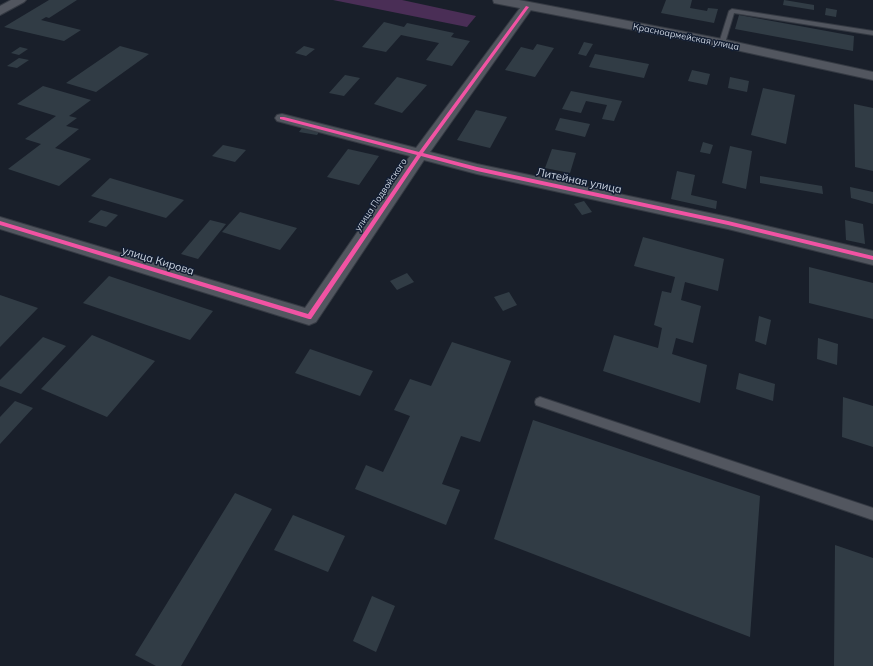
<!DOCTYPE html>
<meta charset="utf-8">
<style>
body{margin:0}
canvas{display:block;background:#191f2a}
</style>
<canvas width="873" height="666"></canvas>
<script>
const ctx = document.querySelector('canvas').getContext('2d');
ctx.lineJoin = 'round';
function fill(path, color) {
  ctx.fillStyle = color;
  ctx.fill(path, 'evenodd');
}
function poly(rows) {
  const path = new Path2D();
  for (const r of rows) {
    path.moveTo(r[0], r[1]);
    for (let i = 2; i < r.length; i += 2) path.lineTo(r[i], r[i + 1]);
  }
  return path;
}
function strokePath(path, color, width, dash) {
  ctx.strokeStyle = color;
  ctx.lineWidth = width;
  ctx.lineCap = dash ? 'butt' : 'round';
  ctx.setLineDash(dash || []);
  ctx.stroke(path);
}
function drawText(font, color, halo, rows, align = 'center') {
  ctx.font = font + ' Mulish,sans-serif';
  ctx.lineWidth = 3;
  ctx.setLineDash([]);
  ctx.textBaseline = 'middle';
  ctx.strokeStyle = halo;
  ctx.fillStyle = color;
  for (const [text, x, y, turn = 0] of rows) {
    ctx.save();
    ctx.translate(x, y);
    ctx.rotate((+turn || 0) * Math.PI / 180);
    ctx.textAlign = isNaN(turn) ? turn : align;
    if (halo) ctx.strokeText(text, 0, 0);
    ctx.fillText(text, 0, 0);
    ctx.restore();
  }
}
const green = poly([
 [333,0,402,0,476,16,467,27]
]);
const building = poly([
 [49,0,77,0,49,18,46,17,41,20,81,30,64,41,4,27],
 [666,0,692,0,690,8,707,11,708,8,718,9,714,23,661,13],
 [784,0,814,5,814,10,783,5],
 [826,8,837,10,836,17,825,15],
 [739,15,854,36,853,51,735,29],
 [384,22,404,27,407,23,454,33,451,37,470,41,452,66,426,60,439,43,401,35,386,52,362,47],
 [584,42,593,44,586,56,578,54],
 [537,44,554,48,535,77,505,70,521,47,533,50],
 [120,46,149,54,96,92,66,83],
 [304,46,315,49,306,56,295,53],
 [20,47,28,49,19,55,11,53],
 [595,54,649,64,644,78,589,67],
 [19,58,29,60,17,68,7,66],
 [692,70,710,74,707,85,688,81],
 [345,75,360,78,344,96,329,93],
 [397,77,427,85,402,113,374,104],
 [730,77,749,81,747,92,728,88],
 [43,86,91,100,69,116,77,118,66,126,79,129,55,148,91,159,59,186,8,169,41,144,25,139,56,116,17,104],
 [763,88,795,95,786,144,751,135],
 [571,91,622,101,614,121,602,119,607,105,586,101,581,113,562,109],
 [854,104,873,108,873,171,855,167],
 [476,110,507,117,490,148,457,140],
 [560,118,590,124,585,137,555,130],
 [302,128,320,131,317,135,299,132],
 [703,142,713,145,710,154,700,152],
 [223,145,246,150,235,162,212,156],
 [730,146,752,151,746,189,722,183],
 [348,149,379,156,359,185,327,177],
 [552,149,576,153,570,173,545,168],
 [677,171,695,175,691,195,717,201,716,209,671,199],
 [760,176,822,186,823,194,760,183],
 [110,178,184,200,166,218,91,196],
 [850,187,873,192,873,204,851,198],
 [584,201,592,212,582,215,574,204],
 [101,210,118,215,106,227,88,222],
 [240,212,297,228,280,250,222,232],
 [210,220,226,224,198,259,181,254],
 [845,220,863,224,865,244,846,240],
 [643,237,724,259,718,291,685,282,681,300,701,306,693,343,676,338,672,354,707,365,700,403,603,371,614,335,658,348,662,328,654,325,662,291,671,293,675,277,634,266],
 [809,267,873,283,873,319,809,303],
 [407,273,414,282,397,290,390,281],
 [109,276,213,311,190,340,83,303],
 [509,292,517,305,503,311,494,297],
 [0,295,38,308,0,347],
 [759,316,771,320,766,345,755,341],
 [92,335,155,361,107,417,41,389],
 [43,337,66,346,21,394,0,386,0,380],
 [818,338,838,344,837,365,817,359],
 [452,342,511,361,480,442,461,436,442,484,460,490,446,525,355,489,366,465,383,472,410,416,394,410,410,379,431,386],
 [310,349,373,371,360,396,295,373],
 [739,373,775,384,773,401,736,389],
 [843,397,873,406,873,447,842,437],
 [15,401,33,408,0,444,0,417],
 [533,420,760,496,750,637,494,539],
 [235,493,272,509,181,666,156,666,135,655],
 [293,515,345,536,328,572,274,550],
 [835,545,873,558,873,666,834,666],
 [372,596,395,606,376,652,353,641]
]);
const service = poly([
 [732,9,873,31,873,35,734,13,725,43,720,44,719,43,729,11,732,9],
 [540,397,873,508,873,520,536,405,535,402,536,399,540,397]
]);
const minor = poly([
 [11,0,26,0,24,2,0,15,0,6,11,0],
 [527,3,531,4,533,7,430,152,477,164,728,217,873,251,873,265,728,229,477,174,424,160,316,322,309,325,0,229,0,217,305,308,410,156,277,121,275,118,277,115,282,114,416,148,523,4,527,3]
]);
const tertiary = poly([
 [493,0,519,0,722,39,873,72,873,80,722,47,499,4,494,3,493,0]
]);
const cycleway = poly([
 [526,6,529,7,423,153,477,167,728,221,873,256,873,260,728,225,477,171,421,156,311,319,309,319,0,225,0,221,308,314,417,155,280,119,280,117,284,117,419,152,526,6]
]);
const farStreetnames = [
 ["Красноармейская улица",686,37,11],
 ["улица Подвойского",381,195,-56]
];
const streetNames = [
 ["Литейная улица",579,181,12],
 ["улица Кирова",158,261,17]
];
fill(green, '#4a2e56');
fill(building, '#313c45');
strokePath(service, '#353a43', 2);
strokePath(minor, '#353a43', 2);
strokePath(tertiary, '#353a43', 2);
fill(service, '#52565f');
fill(minor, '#52565f');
fill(tertiary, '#52565f');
fill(cycleway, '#f153a3');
drawText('9px', '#cbd3e0', '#121d31', farStreetnames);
drawText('11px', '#cbd3e0', '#121d31', streetNames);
</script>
